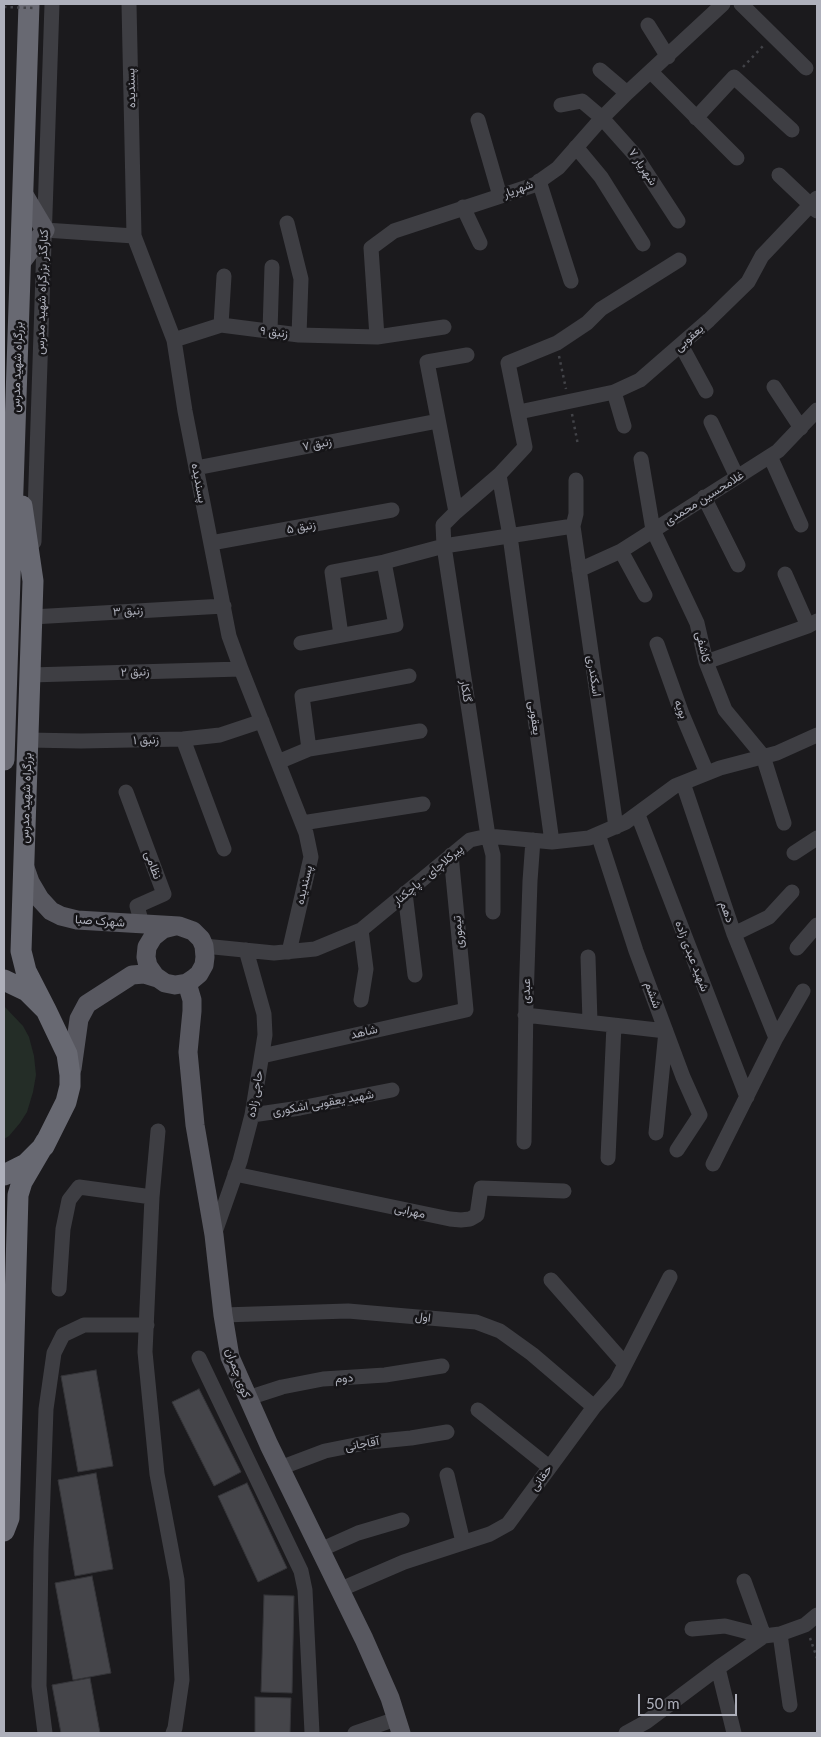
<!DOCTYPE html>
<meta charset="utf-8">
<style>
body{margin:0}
#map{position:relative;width:821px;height:1737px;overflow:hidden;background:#1b1a1d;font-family:Lato,sans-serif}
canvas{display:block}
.frame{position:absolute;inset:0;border:5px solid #aeb0bb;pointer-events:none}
.scale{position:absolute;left:638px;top:1694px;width:99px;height:22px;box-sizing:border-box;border:2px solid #aeb0bb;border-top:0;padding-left:6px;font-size:15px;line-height:18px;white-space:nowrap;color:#aeb0bb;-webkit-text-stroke:4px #161518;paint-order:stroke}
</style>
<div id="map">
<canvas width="821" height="1737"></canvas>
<div class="frame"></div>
<div class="scale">50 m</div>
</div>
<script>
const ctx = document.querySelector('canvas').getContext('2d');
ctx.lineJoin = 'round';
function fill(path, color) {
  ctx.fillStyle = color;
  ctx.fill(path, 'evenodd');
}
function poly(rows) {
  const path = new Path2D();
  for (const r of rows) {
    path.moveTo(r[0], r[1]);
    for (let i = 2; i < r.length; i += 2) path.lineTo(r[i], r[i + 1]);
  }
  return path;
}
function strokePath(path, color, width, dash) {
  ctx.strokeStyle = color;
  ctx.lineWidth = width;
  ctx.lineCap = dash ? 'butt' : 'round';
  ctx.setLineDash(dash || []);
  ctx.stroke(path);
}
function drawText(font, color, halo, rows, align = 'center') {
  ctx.font = font + ' Lato,Vazirmatn,sans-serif';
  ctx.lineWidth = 5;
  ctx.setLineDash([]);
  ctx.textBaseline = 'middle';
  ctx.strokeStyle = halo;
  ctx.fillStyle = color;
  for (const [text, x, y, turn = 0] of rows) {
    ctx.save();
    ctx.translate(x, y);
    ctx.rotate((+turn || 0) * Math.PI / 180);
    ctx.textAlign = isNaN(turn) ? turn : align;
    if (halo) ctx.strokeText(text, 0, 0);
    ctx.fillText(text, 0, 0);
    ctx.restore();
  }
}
const green = poly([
 [4,1006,23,1026,29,1037,34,1056,36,1075,33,1092,27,1112,20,1123,9,1136,4,1139]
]);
const building = poly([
 [96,1370,113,1466,78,1472,61,1376,96,1370],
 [199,1389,241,1472,214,1486,172,1402,199,1389],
 [96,1473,113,1569,75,1576,58,1480,96,1473],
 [247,1483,287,1568,258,1582,218,1496,247,1483],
 [92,1576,111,1673,73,1680,55,1583,92,1576],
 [264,1595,294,1596,292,1693,261,1692,264,1595],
 [90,1678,100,1733,61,1733,52,1685,90,1678],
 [255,1697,291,1698,290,1733,255,1733,255,1697]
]);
const path = poly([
 [743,67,764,45],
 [559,356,566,389],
 [572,414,578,445],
 [810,1638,817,1658]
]);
const minor = poly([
 [129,4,134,236,174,340,185,411,229,636,241,669,306,833,311,857,289,952],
 [741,4,806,68],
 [648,25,668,57],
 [600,70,627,93],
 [651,72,737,158],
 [561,105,582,101,602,118,635,155,678,221],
 [696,118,734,77,792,130],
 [478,120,500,196],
 [576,147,601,177,643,244],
 [779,175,817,211],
 [539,181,571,281],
 [463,207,480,243],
 [287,223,301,279,299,335],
 [45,230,134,236],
 [221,325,224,276],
 [270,331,272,267],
 [377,337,371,248,394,231,534,185,558,168,602,118,627,93,723,4],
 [174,340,221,325,299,335,377,337,444,327],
 [681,345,706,391],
 [774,387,801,428],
 [614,392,624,426],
 [519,412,614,392,640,380,709,320,748,282,762,256,817,198],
 [711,422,737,477],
 [770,456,801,525],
 [641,459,653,530,697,623,706,662,725,710,763,756,784,823],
 [196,468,438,421],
 [499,475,510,536,552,842],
 [576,480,576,514,573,526,616,827],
 [704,497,738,565],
 [456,512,427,362,467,355],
 [34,542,52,4],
 [211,543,392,510],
 [621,551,645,595],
 [579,570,621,551,778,451,817,410],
 [785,574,808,626],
 [32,617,224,606],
 [341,635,332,572,384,562,444,546,573,526],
 [301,643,396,625,384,562],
 [657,644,682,714,707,773],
 [706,662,808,626,817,621],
 [30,675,241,669],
 [183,739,224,849],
 [28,740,81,741,183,739,220,735,262,721],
 [309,749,302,696,409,676],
 [278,762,309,749,420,731],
 [683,783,734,934,776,1038],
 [126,792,164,894,137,906,142,924],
 [638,815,747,1097],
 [302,823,423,804],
 [598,834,636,951,683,1077,700,1115,677,1150],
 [794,853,817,838],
 [405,893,415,975],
 [493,912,493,855,488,836,444,546,443,525,456,512,499,475,525,447,508,363,557,343,587,323,601,309,679,260],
 [734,934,769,917,792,892],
 [204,946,274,953,315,949,361,930,470,840,488,836,552,842,589,838,626,822,675,786,720,768,777,753,817,735],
 [797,948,817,925],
 [588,957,590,1022],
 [361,1000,366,969,361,930],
 [525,1015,666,1031,656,1133],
 [262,1056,466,1010,451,855],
 [252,1115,300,1108,392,1090],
 [158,1131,152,1197,145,1352,157,1474,177,1580,182,1680,175,1728,173,1733],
 [524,1142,526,1001,530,881,533,840],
 [608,1158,614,1025],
 [713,1164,776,1038,803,991],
 [235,1174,450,1219,461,1220,470,1219,477,1215,481,1188,564,1191],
 [214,1235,240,1161,252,1115,265,1035,264,1014,246,950],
 [551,1280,625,1364],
 [59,1289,63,1229,69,1200,79,1187,152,1197],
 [223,1315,348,1311,476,1322,500,1331,532,1354,594,1407],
 [199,1358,301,1571,305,1590,312,1733],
 [248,1398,282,1387,323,1379,385,1375,442,1366],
 [478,1410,549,1467],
 [280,1468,325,1451,370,1442,411,1438,447,1432],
 [447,1475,463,1542],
 [320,1550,358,1533,402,1520],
 [744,1581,764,1636],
 [339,1590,404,1562,490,1534,508,1524,594,1407,616,1382,670,1277],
 [692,1629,725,1626,764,1636],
 [780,1634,790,1705],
 [718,1668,734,1733],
 [45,1733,39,1686,41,1551,46,1409,54,1353,63,1335,84,1325,147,1325],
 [355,1733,396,1719],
 [626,1733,646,1722,718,1668,764,1636,780,1634,805,1625,817,1615]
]);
const major = poly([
 [20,264,45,230,23,193],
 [24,865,30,882,40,899,51,911,61,916,77,920,179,926,193,931,201,939,204,946,205,957,204,965,199,974,193,979,187,983,175,985,165,983,155,976,148,966,146,957,147,947,153,937,163,929,175,926],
 [187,983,192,1000,192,1011,188,1052,195,1125,214,1235,223,1315,230,1357,269,1445,364,1639,390,1698,401,1733],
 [72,1069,79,1019,87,1004,132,975,144,974,157,978]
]);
const highway = poly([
 [22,506,33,581,21,951,26,971,46,1010],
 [4,760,29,4],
 [4,980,27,991,46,1010,67,1054,70,1075,70,1086,66,1102,44,1146,26,1164,4,1175],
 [4,1531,9,1518,18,1195,22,1182,46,1141]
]);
const pathBridge = poly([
 [4,7,35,8]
]);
const streetNames = [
 ["پسندیده",131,88,-91],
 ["شهریار ۷",643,167,56],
 ["شهریار",518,189,-20],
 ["کنارگذر بزرگراه شهید مدرس",42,292,-88],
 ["زنبق ۹",274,332,7],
 ["یعقوبی",689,338,-42],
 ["بزرگراه شهید مدرس",17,367,-88],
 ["زنبق ۷",317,444,-11],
 ["پسندیده",199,483,79],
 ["غلامحسین محمدی",704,498,-32],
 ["زنبق ۵",301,527,-10],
 ["زنبق ۳",128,611,-3],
 ["کاشفی",703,647,77],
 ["زنبق ۲",135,672,-2],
 ["اسکندری",594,676,82],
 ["گلکار",466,691,81],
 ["بویه",681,709,69],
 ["یعقوبی",535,718,82],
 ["زنبق ۱",146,740,-2],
 ["بزرگراه شهید مدرس",26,798,-88],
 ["نظامی",153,865,70],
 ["پیرکلاچای - پاچکنار",428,875,-40],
 ["پسندیده",304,885,-77],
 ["دهم",727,912,71],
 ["شهرک صبا",100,921,4],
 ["تیموری",458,932,-95],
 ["شهید عبدی زاده",692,956,69],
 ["عبدی",526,991,-88],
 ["ششم",653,995,70],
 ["شاهد",364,1032,-13],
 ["حاجی زاده",255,1094,-80],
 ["شهید یعقوبی اشکوری",323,1103,-10],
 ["مهرابی",410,1211,12],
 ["اول",423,1317,7],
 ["کوی چمران",238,1373,70],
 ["دوم",344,1378,-4],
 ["آقاجانی",362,1444,-10],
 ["حقانی",541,1478,-54]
];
fill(green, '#242d27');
fill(building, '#45454a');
strokePath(building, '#353539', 1);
strokePath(path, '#424348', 2.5, [2.5, 4]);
strokePath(minor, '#3e3e43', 15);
strokePath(major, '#585860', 19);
strokePath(highway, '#686972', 21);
strokePath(pathBridge, '#424348', 2.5, [2.5, 4]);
drawText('12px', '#aeb0bb', '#161518', streetNames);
</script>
